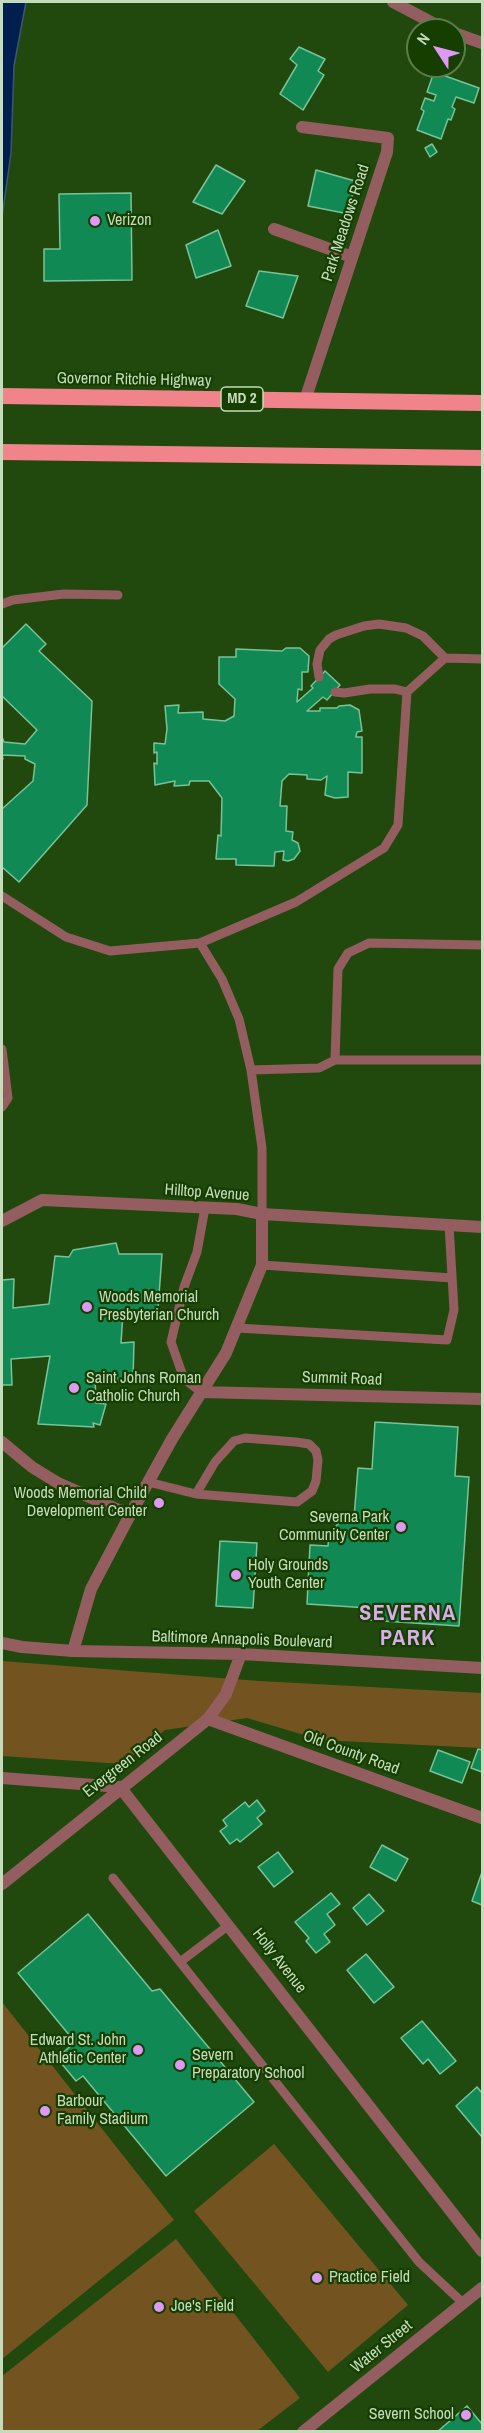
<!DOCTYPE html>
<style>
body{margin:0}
#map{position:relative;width:484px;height:2433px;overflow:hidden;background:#21490d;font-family:"Archivo Narrow",sans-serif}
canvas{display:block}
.frame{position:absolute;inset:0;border:3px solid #c4dbbc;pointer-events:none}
.north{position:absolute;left:406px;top:18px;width:60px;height:60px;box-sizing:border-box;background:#163e00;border:2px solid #5c7d4b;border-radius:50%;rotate:306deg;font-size:16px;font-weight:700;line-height:24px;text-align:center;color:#c4dbbc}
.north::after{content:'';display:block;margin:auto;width:21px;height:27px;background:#dd99f4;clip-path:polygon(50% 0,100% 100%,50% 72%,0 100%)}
</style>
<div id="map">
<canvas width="484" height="2433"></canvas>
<div class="frame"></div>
<div class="north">N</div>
</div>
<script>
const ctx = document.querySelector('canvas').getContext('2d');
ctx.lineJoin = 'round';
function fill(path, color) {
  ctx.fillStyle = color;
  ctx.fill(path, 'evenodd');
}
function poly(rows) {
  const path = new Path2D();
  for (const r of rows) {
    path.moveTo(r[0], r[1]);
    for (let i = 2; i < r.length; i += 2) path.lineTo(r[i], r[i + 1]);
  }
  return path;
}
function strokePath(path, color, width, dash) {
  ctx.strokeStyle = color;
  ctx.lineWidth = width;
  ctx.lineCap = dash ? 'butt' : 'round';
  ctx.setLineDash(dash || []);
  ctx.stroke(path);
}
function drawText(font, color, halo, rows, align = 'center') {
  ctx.font = font + ' "Archivo Narrow",sans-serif';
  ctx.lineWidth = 4.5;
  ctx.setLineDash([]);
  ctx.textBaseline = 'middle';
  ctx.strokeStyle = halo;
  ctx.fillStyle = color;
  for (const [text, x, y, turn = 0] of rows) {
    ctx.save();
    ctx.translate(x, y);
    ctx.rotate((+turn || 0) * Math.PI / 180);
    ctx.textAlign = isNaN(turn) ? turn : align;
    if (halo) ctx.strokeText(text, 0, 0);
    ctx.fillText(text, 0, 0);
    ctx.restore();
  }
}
const green = poly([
 [2,1661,259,1681,482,1693,482,1748,321,1740,247,1718,165,1730,123,1764,2,1756],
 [2,2002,174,2220,2,2359],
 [274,2144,408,2305,328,2372,194,2211],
 [176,2239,300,2398,257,2431,2,2431,2,2376]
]);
const water = poly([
 [2,2,26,2,14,66,11,153,2,217,2,2]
]);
const building = poly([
 [299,47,325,59,318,71,324,75,303,110,280,94,297,65,290,59,299,47],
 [434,72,479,88,474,103,456,97,452,107,455,109,451,120,448,119,441,139,417,130,424,111,421,109,425,98,434,101,436,95,427,92,434,72],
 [432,144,437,152,430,157,425,148,432,144],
 [216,165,245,181,222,214,193,202,216,165],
 [316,170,355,181,349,214,308,206,316,170],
 [131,193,132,280,44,281,44,249,60,249,59,194,131,193],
 [218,230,231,266,196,278,186,245,218,230],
 [259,271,298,276,283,318,246,306,259,271],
 [26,624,46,644,39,651,92,701,87,805,19,882,2,867,2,809,33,781,35,764,25,759,25,756,2,755,3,759,2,758,2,737,4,742,25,744,37,730,2,696,2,648,26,624],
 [286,648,300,648,309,656,308,672,302,672,302,690,298,689,297,702,313,688,311,686,325,671,340,685,327,700,323,697,307,711,320,711,320,708,337,708,339,706,350,705,359,710,362,731,357,732,356,737,362,737,362,773,348,772,348,797,335,798,325,795,327,776,321,780,307,779,307,775,289,774,282,781,280,806,287,806,286,831,293,832,292,840,298,843,300,851,294,859,288,861,283,860,284,851,275,852,274,866,236,865,236,859,216,859,218,835,221,836,222,798,209,781,190,781,189,785,174,786,175,781,155,785,154,763,157,764,157,752,154,753,154,743,165,744,167,729,165,706,179,705,178,713,203,712,203,719,225,721,234,716,235,699,219,684,219,657,236,657,236,649,282,651,286,648],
 [116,1243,119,1254,162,1254,158,1309,123,1313,121,1343,134,1342,133,1379,118,1381,117,1376,95,1376,96,1403,106,1404,100,1425,93,1423,94,1427,38,1424,50,1356,11,1359,12,1385,2,1385,2,1280,14,1279,13,1308,49,1304,55,1256,69,1257,73,1250,116,1243],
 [375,1422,458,1427,455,1476,469,1477,459,1626,368,1620,369,1608,307,1604,310,1545,328,1546,329,1533,342,1520,354,1517,358,1468,372,1469,375,1422],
 [220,1541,257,1543,253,1608,216,1606,220,1541],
 [478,1749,482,1750,482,1772,471,1768,478,1749],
 [438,1750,470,1762,462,1783,430,1771,438,1750],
 [257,1800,265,1811,257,1818,262,1824,240,1842,237,1839,230,1844,220,1831,227,1826,223,1820,245,1802,249,1807,257,1800],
 [382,1845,408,1859,396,1881,370,1867,382,1845],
 [278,1852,293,1872,274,1887,258,1867,278,1852],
 [482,1872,482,1905,472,1901,482,1872],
 [331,1893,340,1904,327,1914,335,1925,324,1934,330,1942,316,1953,306,1941,309,1938,295,1922,331,1893],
 [369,1894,384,1911,367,1925,353,1908,369,1894],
 [88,1914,152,1991,160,1989,254,2102,166,2176,83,2076,76,2081,57,2058,75,2042,18,1973,88,1914],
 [366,1954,394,1987,374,2003,347,1970,366,1954],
 [422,2021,456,2061,440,2074,428,2059,423,2064,401,2038,422,2021],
 [477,2087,482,2093,482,2137,456,2106,477,2087],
 [467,2406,482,2424,482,2432,437,2432,467,2406]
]);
const service = poly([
 [2,604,13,600,64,594,118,595],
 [319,677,317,664,320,650,329,639,336,635,364,626,379,624,406,628,423,636,445,658],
 [335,692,344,693,370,689,395,689,407,692],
 [2,896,66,937,110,951,200,943,296,902,384,848,398,825,407,692,445,658,482,659],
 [200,943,222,979,239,1019,251,1070,262,1148,262,1214],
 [482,945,369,943,348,953,338,969,335,1060,482,1060],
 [2,1049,8,1098,2,1107],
 [251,1070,319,1068,335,1060],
 [262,1265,452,1278],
 [237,1328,447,1340,454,1310,449,1225],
 [201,1392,184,1379,171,1342,184,1287,197,1252,205,1208],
 [148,1482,196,1494,297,1502,312,1491,316,1481,318,1460,316,1451,309,1444,296,1442,245,1438,234,1441,215,1462,196,1494],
 [113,1878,180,1962],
 [229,1925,180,1962,419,2262,463,2303]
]);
const minor = poly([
 [393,2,446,30],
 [454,33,482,43],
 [302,127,388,138,387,152,305,400],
 [274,229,352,257],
 [262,1214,482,1227],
 [2,1221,42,1200,237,1209,262,1214,262,1265,226,1353,172,1439,130,1515],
 [201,1392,482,1399],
 [2,1442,32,1467,58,1483,130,1515,91,1589,73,1651],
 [208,1719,482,1818],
 [2,1778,120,1787,482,2251],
 [303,2432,482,2288]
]);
const tertiary = poly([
 [2,1643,22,1647,73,1651,241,1654,482,1668],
 [2,1884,208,1719,226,1694,241,1654]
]);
const trunk = poly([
 [2,396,482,403],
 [2,452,482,458]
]);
const markers = [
 [95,221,6,"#dd99f4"],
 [87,1307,6,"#dd99f4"],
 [74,1388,6,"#dd99f4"],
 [159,1503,6,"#dd99f4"],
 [401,1527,6,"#dd99f4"],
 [236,1575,6,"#dd99f4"],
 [138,2050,6,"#dd99f4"],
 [180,2065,6,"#dd99f4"],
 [45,2111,6,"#dd99f4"],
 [317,2278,6,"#dd99f4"],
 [159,2307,6,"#dd99f4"],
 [466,2415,6,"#dd99f4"]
];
const shields = [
 [242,399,42]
];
const shieldNames = [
 ["MD 2",242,399]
];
const poiNames = [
 ["Verizon",107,221],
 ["Woods Memorial",99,1298],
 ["Presbyterian Church",99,1316],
 ["Saint Johns Roman",86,1379],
 ["Catholic Church",86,1397],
 ["Woods Memorial Child",147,1494,"right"],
 ["Development Center",147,1512,"right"],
 ["Severna Park",389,1518,"right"],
 ["Community Center",389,1536,"right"],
 ["Holy Grounds",248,1566],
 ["Youth Center",248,1584],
 ["Edward St. John",126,2041,"right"],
 ["Athletic Center",126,2059,"right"],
 ["Severn",192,2056],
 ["Preparatory School",192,2074],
 ["Barbour",57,2102],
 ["Family Stadium",57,2120],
 ["Practice Field",329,2278],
 ["Joe's Field",171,2307],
 ["Severn School",454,2415,"right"]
];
const streetNames = [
 ["Park Meadows Road",346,223,-72],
 ["Governor Ritchie Highway",134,380,1],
 ["Hilltop Avenue",207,1193,4],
 ["Summit Road",342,1379,2],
 ["Baltimore Annapolis Boulevard",242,1640,2],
 ["Old County Road",351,1753,20],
 ["Evergreen Road",123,1765,-38],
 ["Holly Avenue",279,1961,52],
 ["Water Street",382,2347,-39]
];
const districtNames = [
 ["SEVERNA",408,1614],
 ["PARK",408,1639]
];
fill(green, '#735420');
fill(water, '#001f4e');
strokePath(water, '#3b576f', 1.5);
fill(building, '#118955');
strokePath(building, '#78c397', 1.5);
strokePath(service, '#945e60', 9);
strokePath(minor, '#945e60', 12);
strokePath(tertiary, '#945e60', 12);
strokePath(trunk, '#f0848a', 16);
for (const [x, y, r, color] of markers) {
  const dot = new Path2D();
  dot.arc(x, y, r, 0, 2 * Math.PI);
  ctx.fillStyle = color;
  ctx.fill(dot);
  strokePath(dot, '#163e00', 2);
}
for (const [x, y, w] of shields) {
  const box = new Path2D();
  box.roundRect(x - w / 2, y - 12, w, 24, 4.5);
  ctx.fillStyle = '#163e00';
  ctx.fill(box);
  strokePath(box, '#c4dbbc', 1.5);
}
drawText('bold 15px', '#c4dbbc', null, shieldNames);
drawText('16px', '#c4dbbc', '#163e00', poiNames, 'left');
drawText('16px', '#c4dbbc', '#163e00', streetNames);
ctx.letterSpacing = '1.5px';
drawText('bold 22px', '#dbaceb', '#163e00', districtNames);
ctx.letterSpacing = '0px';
</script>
